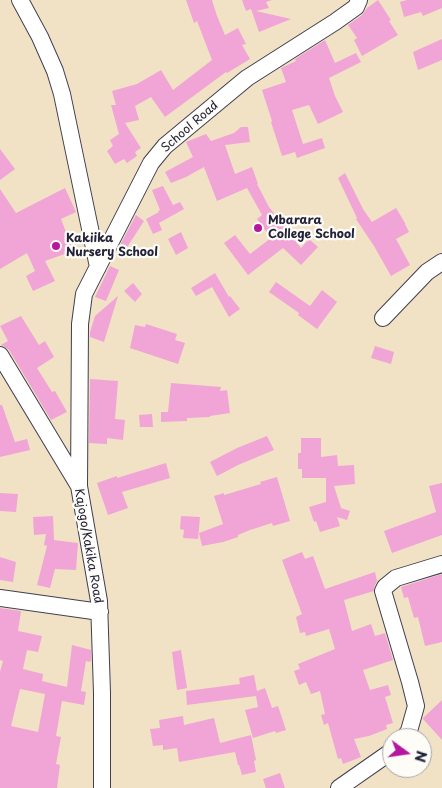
<!DOCTYPE html>
<style>
body{margin:0}
#map{position:relative;width:442px;height:788px;overflow:hidden;background:#f1e2c5;font-family:"Playpen Sans",sans-serif}
canvas{display:block}
.north{position:absolute;left:382px;top:728px;width:50px;height:50px;box-sizing:border-box;background:#fdfcf7;border:1px solid #a5a5ac;border-radius:50%;rotate:104deg;font-size:14px;font-weight:700;line-height:20px;text-align:center;color:#22223b}
.north::after{content:'';display:block;margin:auto;width:18px;height:22px;background:#b5179e;clip-path:polygon(50% 0,100% 100%,50% 72%,0 100%)}
</style>
<div id="map">
<canvas width="442" height="788"></canvas>
<div class="north">N</div>
</div>
<script>
const ctx = document.querySelector('canvas').getContext('2d');
ctx.lineJoin = 'round';
function fill(path, color) {
  ctx.fillStyle = color;
  ctx.fill(path, 'evenodd');
}
function poly(rows) {
  const path = new Path2D();
  for (const r of rows) {
    path.moveTo(r[0], r[1]);
    for (let i = 2; i < r.length; i += 2) path.lineTo(r[i], r[i + 1]);
  }
  return path;
}
function strokePath(path, color, width, dash) {
  ctx.strokeStyle = color;
  ctx.lineWidth = width;
  ctx.lineCap = dash ? 'butt' : 'round';
  ctx.setLineDash(dash || []);
  ctx.stroke(path);
}
function drawText(font, color, halo, rows, align = 'center') {
  ctx.font = font + ' "Playpen Sans",sans-serif';
  ctx.lineWidth = 4.5;
  ctx.setLineDash([]);
  ctx.textBaseline = 'middle';
  ctx.strokeStyle = halo;
  ctx.fillStyle = color;
  for (const [text, x, y, turn = 0] of rows) {
    ctx.save();
    ctx.translate(x, y);
    ctx.rotate((+turn || 0) * Math.PI / 180);
    ctx.textAlign = isNaN(turn) ? turn : align;
    if (halo) ctx.strokeText(text, 0, 0);
    ctx.fillText(text, 0, 0);
    ctx.restore();
  }
}
const building = poly([
 [186,0,212,0,217,16,225,35,238,28,246,44,242,45,250,59,227,73,226,72,165,117,151,97,135,106,139,120,125,123,141,148,135,152,137,156,127,163,124,159,115,164,107,151,113,146,110,140,119,134,111,105,116,105,112,91,137,84,161,70,173,90,212,60,197,21,194,23],
 [242,0,272,0,266,2,269,8,256,11,291,19,259,32,251,9,246,11],
 [378,0,391,20,389,21,398,35,362,56,354,40,357,38,348,25,362,15,367,8],
 [407,0,442,0,442,8,423,16,421,12,404,17,400,2],
 [442,39,442,60,418,70,413,52],
 [325,40,335,63,356,53,361,62,329,78,335,96,343,112,318,124,309,105,292,110,303,144,322,138,325,148,297,158,295,152,282,156,271,122,272,121,262,90,286,82,281,68,296,61,295,59],
 [241,127,248,127,250,142,225,145,235,174,252,167,258,184,257,184,269,207,301,248,309,239,318,247,301,265,283,248,248,275,224,243,235,235,250,254,271,238,257,219,262,215,247,188,217,201,204,167,186,177,171,183,165,172,193,157,186,142,206,134,211,141,234,133],
 [0,149,15,169,0,180],
 [345,173,363,209,372,222,396,208,405,223,405,224,409,232,396,239,410,265,391,276,374,246,356,219,357,218,338,178],
 [163,186,173,205,180,202,184,209,159,223,162,230,153,234,146,219,159,212,158,211,160,210,152,190],
 [65,188,76,212,61,219,73,251,45,261,55,281,33,291,26,276,35,271,27,253,0,269,0,189,16,213],
 [136,215,144,221,124,252,118,249],
 [181,232,188,248,176,255,168,239],
 [110,266,119,270,106,301,95,297],
 [215,273,229,297,230,296,240,309,229,317,212,287,196,296,191,288],
 [276,282,310,306,322,290,337,302,317,329,298,315,299,313,269,292],
 [133,283,142,294,135,302,124,291],
 [118,296,104,342,90,337,90,332,95,316],
 [21,316,39,345,45,341,54,357,37,368,52,392,55,391,67,412,51,420,9,350,5,347,1,345,8,341,0,326],
 [146,324,177,334,175,340,185,343,178,364,130,348,135,325,145,327],
 [375,346,394,352,391,364,371,358],
 [90,379,118,381,115,419,125,420,123,440,107,438,107,444,89,443],
 [171,383,221,387,220,391,227,390,230,413,210,416,210,417,187,418,187,421,161,422,161,412,168,412],
 [0,405,2,405,15,442,27,439,30,450,0,457],
 [152,414,153,427,140,427,139,415],
 [267,436,274,450,238,465,217,476,210,462,237,448],
 [301,438,321,438,321,457,337,455,338,466,354,465,355,484,334,486,341,508,350,511,347,520,337,517,340,526,320,532,316,521,314,522,309,507,326,502,326,478,302,478,302,469,298,469,298,453,301,453],
 [166,463,170,478,122,492,128,508,108,515,97,483,117,476,117,478],
 [277,477,290,521,273,526,272,523,250,530,238,535,238,537,223,542,202,546,199,533,223,524,214,496,224,493,224,495,261,484,260,482],
 [442,483,442,535,392,553,384,531,436,512,429,486],
 [0,493,18,494,16,512,0,511],
 [53,516,54,540,78,543,76,570,55,569,50,588,37,585,47,546,44,545,46,534,34,535,33,517],
 [181,516,200,517,198,539,183,538,184,530,180,529],
 [302,552,305,559,313,556,325,589,375,572,377,581,374,587,374,591,344,600,352,631,371,624,375,636,385,633,393,660,363,670,370,690,388,685,391,695,385,697,393,723,386,725,387,729,369,736,354,739,361,757,343,764,341,758,338,759,328,723,324,725,321,715,325,714,320,691,311,694,306,682,299,685,294,671,300,669,298,664,335,649,329,629,306,636,305,632,300,633,296,617,302,614,282,560],
 [0,557,16,562,13,582,0,580],
 [442,574,442,642,425,646,418,617,414,618,408,597,404,598,401,587],
 [0,608,21,611,18,631,42,636,38,652,27,650,23,669,43,674,42,681,67,687,72,645,91,650,91,660,90,662,86,661,81,691,86,692,84,705,62,701,56,736,61,737,56,764,60,765,57,788,0,788,0,672,3,661,0,660],
 [20,689,45,694,38,732,11,726],
 [181,650,187,688,177,690,172,652],
 [254,675,257,691,265,688,272,708,278,706,286,730,276,733,275,731,253,738,245,710,258,707,256,696,187,705,186,691,240,684,239,678],
 [442,700,442,740,423,719,423,718],
 [183,716,184,725,214,718,220,743,251,735,256,760,254,761,256,772,242,775,239,765,238,765,235,752,179,762,177,748,163,750,163,745,153,746,150,729,160,728,159,720],
 [280,773,285,788,266,788,263,779]
]);
const minor = poly([
 [20,0,40,37,55,71,62,94,98,267],
 [383,318,427,272,442,262],
 [0,355,79,486,99,601,102,693,102,788],
 [79,486,80,324,84,294,151,163,165,146,247,78,335,22,356,7,359,0],
 [0,598,100,612],
 [404,738,409,731,416,706,410,682,383,591,385,587,396,578,442,564],
 [339,788,392,751]
]);
const markers = [
 [258,228,5,"#b5179e"],
 [56,246,5,"#b5179e"]
];
const streetNames = [
 ["School Road",190,127,-41],
 ["Kajogo/Kakika Road",88,546,80]
];
const poiNames = [
 ["Mbarara",268,221],
 ["College School",268,235],
 ["Kakiika",66,239],
 ["Nursery School",66,253]
];
fill(building, '#f0a5d6');
strokePath(minor, '#413f50', 18);
strokePath(minor, '#fff', 16);
for (const [x, y, r, color] of markers) {
  const dot = new Path2D();
  dot.arc(x, y, r, 0, 2 * Math.PI);
  ctx.fillStyle = color;
  ctx.fill(dot);
  strokePath(dot, '#fdfcf7', 2);
}
drawText('12px', '#22223b', '#fdfcf7', streetNames);
drawText('bold 12px', '#22223b', '#fdfcf7', poiNames, 'left');
</script>
